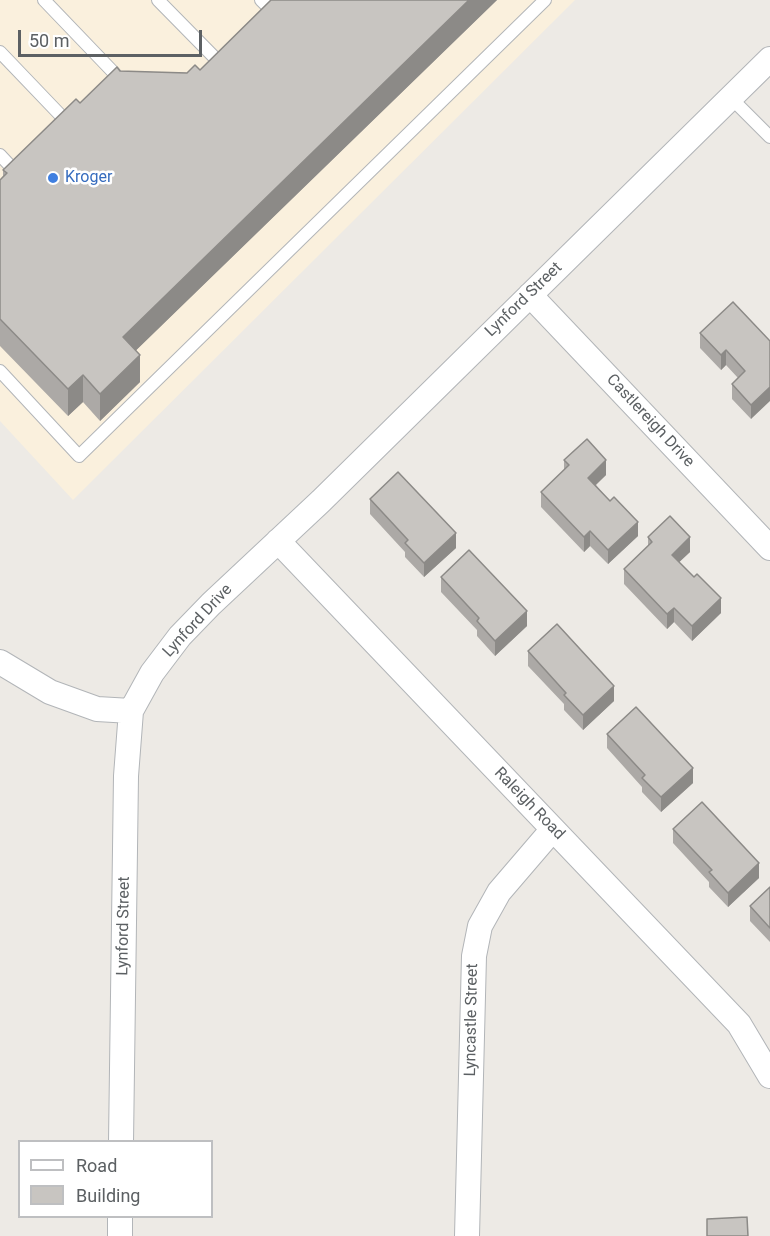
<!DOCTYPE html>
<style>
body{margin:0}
#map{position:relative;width:770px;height:1236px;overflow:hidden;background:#edeae5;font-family:Roboto,sans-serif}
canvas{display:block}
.legend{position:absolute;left:18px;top:1140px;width:195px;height:78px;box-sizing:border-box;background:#fff;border:2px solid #bebfc1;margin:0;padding:8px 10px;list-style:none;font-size:18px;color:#5c6063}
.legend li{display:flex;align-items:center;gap:12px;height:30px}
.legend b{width:30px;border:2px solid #bebfc1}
.scale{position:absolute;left:18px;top:30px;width:184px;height:27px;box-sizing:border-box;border:3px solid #5c6063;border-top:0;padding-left:8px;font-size:18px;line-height:21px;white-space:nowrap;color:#5c6063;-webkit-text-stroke:4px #fff;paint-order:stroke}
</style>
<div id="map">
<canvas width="770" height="1236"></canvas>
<ul class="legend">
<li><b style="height:8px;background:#fff"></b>Road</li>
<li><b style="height:16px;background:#c8c5c1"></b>Building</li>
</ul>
<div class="scale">50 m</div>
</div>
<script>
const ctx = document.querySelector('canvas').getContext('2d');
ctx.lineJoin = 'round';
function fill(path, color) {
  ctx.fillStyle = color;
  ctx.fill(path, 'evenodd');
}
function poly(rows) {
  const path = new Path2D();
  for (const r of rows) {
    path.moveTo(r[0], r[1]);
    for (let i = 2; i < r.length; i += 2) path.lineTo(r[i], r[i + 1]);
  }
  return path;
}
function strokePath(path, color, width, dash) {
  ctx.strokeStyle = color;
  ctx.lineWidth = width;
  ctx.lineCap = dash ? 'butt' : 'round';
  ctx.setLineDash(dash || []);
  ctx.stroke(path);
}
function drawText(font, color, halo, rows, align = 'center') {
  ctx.font = font + ' Roboto,sans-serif';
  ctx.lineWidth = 5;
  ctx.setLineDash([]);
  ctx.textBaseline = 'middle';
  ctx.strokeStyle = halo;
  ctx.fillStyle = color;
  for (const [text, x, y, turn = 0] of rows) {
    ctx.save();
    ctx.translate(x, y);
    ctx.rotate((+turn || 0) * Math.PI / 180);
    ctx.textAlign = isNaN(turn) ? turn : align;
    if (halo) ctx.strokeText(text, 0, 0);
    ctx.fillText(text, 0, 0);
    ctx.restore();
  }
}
const commercial = poly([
 [0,0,575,0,73,500,0,421]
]);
const lane = poly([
 [44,0,115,74],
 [158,0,216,59],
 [261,0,269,8],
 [0,52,66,121],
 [730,97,770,137],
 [0,155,14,170],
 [0,371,79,456,545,0]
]);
const street = poly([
 [530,295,770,548],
 [278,541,739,1024,770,1076],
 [0,662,50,692,97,709,131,711],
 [121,1142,126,776,131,711,152,673,180,636,211,604,321,501,770,59],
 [120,1236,120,1216],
 [467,1236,474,956,480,926,499,892,553,829]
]);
const wall = poly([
 [271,0,497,0,136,350,140,382,100,421,83,402,68,416,0,346,0,180,3,176,3,170,80,103,120,71,187,73,200,70],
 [700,333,770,341,751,419,732,399,732,384,738,378,726,365,721,370,700,348],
 [564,460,606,475,596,485,638,536,608,564,590,546,584,552,541,507,541,492,564,470],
 [370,499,456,548,424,577,405,557,405,552,370,514],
 [648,537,690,552,679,562,721,613,692,641,674,622,667,629,624,584,624,569,648,546],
 [441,577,527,626,495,656,477,636,477,630,441,592],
 [528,651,614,701,583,730,564,710,564,704,528,666],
 [607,734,693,783,661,812,642,792,642,787,607,748],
 [673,829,759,878,728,907,709,887,709,882,673,843],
 [770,887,770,942,750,921,750,906]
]);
const shadedWall = poly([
 [469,0,497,0,123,363,123,337],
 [726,350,726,365,721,370,721,355],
 [140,355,140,382,100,421,100,394],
 [83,375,83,402,68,416,68,389],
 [770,387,770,401,751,419,751,405],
 [606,460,606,475,588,492,588,478],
 [638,522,638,536,608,564,608,550],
 [590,531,590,546,584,552,584,537],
 [456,533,456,548,424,577,424,563],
 [690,537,690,552,672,569,672,555],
 [721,598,721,613,692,641,692,626],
 [674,608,674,622,667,629,667,614],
 [527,611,527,626,495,656,495,641],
 [614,686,614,701,583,730,583,715],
 [693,768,693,783,661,812,661,797],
 [759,863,759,878,728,907,728,893]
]);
const building = poly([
 [271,0,469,0,123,337,140,355,100,394,83,375,68,389,0,319,0,180,7,173,3,170,76,99,80,103,117,67,120,71,187,73,195,65,200,70,271,0],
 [733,302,770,341,770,387,751,405,732,384,745,371,726,350,721,355,700,333,733,302],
 [587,439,606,460,588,478,610,501,614,497,638,522,608,550,590,531,584,537,541,492,569,465,564,460,587,439],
 [398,472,456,533,424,563,405,543,408,540,370,499,398,472],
 [670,516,690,537,672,555,694,577,697,574,721,598,692,626,674,608,667,614,624,569,652,542,648,537,670,516],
 [469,550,527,611,495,641,477,621,479,618,441,577,469,550],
 [557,624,614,686,583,715,564,695,566,693,528,651,557,624],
 [636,707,693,768,661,797,642,778,645,775,607,734,636,707],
 [702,802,759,863,728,893,709,872,712,870,673,829,702,802],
 [770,887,770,928,750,906,770,887],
 [747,1217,748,1236,707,1236,707,1219,747,1217]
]);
const markers = [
 [53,178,6,"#3f7fe0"]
];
const shopNames = [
 ["Kroger",65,178]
];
const streetNames = [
 ["Lynford Street",524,300,-44],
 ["Castlereigh Drive",650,421,47],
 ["Lynford Drive",198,621,-47],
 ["Raleigh Road",529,804,46],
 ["Lynford Street",124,926,-89],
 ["Lyncastle Street",472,1020,-89]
];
fill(commercial, '#faf0dd');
strokePath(lane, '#b2b5b8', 14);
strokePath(street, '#b2b5b8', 26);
strokePath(lane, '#fff', 12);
strokePath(street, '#fff', 24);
fill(wall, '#aca9a6');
fill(shadedWall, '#8c8a87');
fill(building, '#c8c5c1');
strokePath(building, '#8c8a87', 1.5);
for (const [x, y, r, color] of markers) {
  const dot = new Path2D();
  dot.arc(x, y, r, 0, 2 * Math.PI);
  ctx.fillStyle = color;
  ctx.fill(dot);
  strokePath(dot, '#fff', 2);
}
drawText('16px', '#366cbe', '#fff', shopNames, 'left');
drawText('16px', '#5c6063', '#fff', streetNames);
</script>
